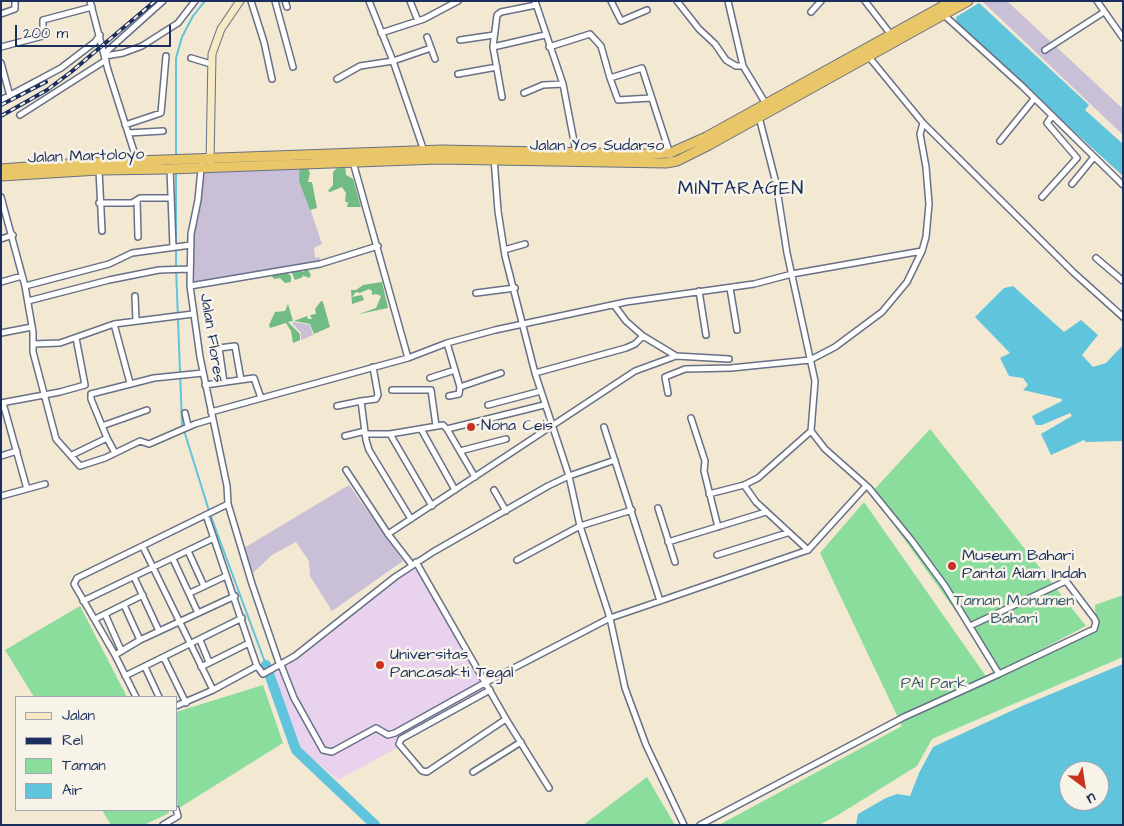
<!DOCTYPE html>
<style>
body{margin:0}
#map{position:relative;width:1124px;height:826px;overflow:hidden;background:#f3e8d1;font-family:"Architects Daughter",sans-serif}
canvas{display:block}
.frame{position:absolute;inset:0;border:2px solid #1b2f5e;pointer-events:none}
.legend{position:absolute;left:15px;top:696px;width:162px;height:115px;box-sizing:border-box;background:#f7f3e8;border:1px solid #9fa5b1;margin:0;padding:6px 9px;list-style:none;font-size:15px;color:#1b2f5e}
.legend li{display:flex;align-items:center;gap:10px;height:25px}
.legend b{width:25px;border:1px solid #9fa5b1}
.north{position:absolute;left:1059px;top:761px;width:50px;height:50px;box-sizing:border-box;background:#f7f3e8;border:1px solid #9fa5b1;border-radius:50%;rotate:149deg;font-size:14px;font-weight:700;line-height:20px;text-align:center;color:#1b2f5e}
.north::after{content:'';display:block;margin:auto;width:18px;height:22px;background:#c8321e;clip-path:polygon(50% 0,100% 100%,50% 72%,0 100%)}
.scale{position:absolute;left:15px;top:25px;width:156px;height:22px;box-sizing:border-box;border:2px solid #1b2f5e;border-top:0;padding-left:6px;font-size:15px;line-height:18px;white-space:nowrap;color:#1b2f5e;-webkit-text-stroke:4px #f7f3e8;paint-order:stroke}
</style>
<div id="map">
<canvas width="1124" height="826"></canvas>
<div class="frame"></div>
<ul class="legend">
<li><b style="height:6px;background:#f6e9c3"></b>Jalan</li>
<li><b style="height:6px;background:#1b2f5e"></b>Rel</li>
<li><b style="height:14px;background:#8bdd9d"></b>Taman</li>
<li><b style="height:14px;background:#5fc4dc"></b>Air</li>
</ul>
<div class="north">U</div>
<div class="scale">200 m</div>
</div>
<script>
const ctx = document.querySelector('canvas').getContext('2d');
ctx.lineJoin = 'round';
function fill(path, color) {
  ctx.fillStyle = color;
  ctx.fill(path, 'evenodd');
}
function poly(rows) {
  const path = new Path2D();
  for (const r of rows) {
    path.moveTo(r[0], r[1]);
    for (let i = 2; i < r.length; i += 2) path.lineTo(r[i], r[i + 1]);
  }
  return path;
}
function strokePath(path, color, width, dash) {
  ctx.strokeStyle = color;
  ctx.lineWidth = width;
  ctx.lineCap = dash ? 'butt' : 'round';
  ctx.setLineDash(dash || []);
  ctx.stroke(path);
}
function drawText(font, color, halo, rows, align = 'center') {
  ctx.font = font + ' "Architects Daughter",sans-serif';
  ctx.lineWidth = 5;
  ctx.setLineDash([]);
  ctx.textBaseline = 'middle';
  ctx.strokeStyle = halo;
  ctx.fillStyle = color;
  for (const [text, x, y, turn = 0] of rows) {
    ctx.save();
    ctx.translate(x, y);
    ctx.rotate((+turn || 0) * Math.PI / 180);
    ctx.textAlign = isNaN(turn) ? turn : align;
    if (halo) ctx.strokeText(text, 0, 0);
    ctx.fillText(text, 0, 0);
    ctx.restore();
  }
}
const built = poly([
 [416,565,448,625,487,689,395,741,397,748,338,780,301,749,285,713,272,673,301,657,372,598]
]);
const industrial = poly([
 [982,1,1007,1,1123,109,1123,135],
 [300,164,302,184,322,244,314,248,315,258,319,257,321,261,190,286,189,269,202,167],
 [294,322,310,325,313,335,301,340,301,333,292,323],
 [349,485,403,561,332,611,310,576,309,561,296,542,272,555,253,573,244,548]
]);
const green = poly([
 [930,429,1086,626,1004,669,998,670,871,493],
 [864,502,990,682,1096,632,1095,605,1123,595,1123,657,932,739,917,766,838,815,819,825,719,825,902,726,820,553],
 [80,606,127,697,34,697,5,650],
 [263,685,283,743,179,808,176,800,176,712],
 [647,777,675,825,583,825],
 [102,810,168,810,169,813,144,825,111,825]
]);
const forest = poly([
 [300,164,306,164,310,173,308,182,312,182,317,208,310,210,299,181],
 [340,165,345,165,346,175,353,179,361,207,347,207,348,203,345,201,346,193,342,187,330,192,328,191,333,185,333,172],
 [307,268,311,275,309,278,302,275,303,277,295,280,291,271,300,269,303,272],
 [286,272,291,276,291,282,285,283,280,278,274,279,271,275],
 [382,282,388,308,359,314,376,308,381,296,376,294,372,295,372,291,369,289,360,293,356,292,352,297,362,295,364,300,352,304,351,290,356,290,363,285],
 [321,301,323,302,330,327,314,334,310,324,294,321,307,316,308,319,312,319,310,315,316,314,315,309],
 [288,304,293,321,288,322,300,334,300,340,293,343,291,331,286,323,270,328,269,325,275,312,285,311]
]);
const water = poly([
 [979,3,1089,105,1085,110,1123,144,1123,176,957,25,956,17],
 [1013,286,1064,332,1081,320,1098,335,1082,355,1093,367,1106,363,1123,345,1123,441,1086,442,1084,440,1051,455,1041,434,1072,416,1070,413,1042,425,1036,425,1032,416,1062,401,1062,399,1023,390,1028,385,1023,378,1009,376,1000,358,1010,353,975,317,1004,288],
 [1123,664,1123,825,856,825,858,814,886,798,897,794,910,796,919,773,933,747,1022,706],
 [1069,771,1099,771,1099,801,1069,801]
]);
const stream = poly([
 [176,156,176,58,182,37,193,16,205,1],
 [176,173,176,267,182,424,210,514,266,665]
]);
const river = poly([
 [266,665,296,750,375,825]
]);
const street = poly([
 [90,1,108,70,137,161],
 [251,1,264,42,272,79],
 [275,1,293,67],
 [285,1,287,7],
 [369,1,393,61,424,151],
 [410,1,418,21],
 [535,1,563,84,576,152],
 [611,1,621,21,647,10],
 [677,1,699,29,715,44,726,60,736,66,743,66],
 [728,1,743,66,766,104],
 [865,1,892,36],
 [1097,1,1123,38],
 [811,12,821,1],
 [1,14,15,9,15,1],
 [944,15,1022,86,1123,185],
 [381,33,424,19,458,1],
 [427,37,435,59],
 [460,40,494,35],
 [1,47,43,36,43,20,92,7],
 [493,47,545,35],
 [549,47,590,34,601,46,610,78,642,68,670,154],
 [1045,50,1104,12],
 [105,53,163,1],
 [105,56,123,53,142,46,178,23,195,1],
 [869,57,923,123,1073,272,1123,317],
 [191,58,211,64],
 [1,63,10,96],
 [458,74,497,67],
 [610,78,618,100,651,98],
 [337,79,360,66,393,61,431,48],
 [524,93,543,85,563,84],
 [502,97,493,47,497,15,501,12,536,5],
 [1,100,61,68,95,42,100,35],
 [20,115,106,60],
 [125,125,161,113,166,56],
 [128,133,163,131],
 [1000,141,1034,99],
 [494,158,498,211,505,256,535,373,569,476,580,526,610,618,625,688,646,745,684,825],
 [353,162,408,358],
 [170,169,173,247],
 [99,170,102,231],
 [1072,184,1094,157],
 [1,197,25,286,33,332,33,352,56,439,80,466,105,458,140,441,149,444,195,424,212,419],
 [1042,197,1077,158,1047,123,1052,116],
 [137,200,138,237],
 [99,203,132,203,140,198,171,198],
 [1,239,13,235],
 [504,250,525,244],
 [1096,258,1123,281],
 [1,282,22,276],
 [25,286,109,264,132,253,191,245],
 [190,286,320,264,378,246],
 [730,288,737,330],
 [699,291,706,335],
 [476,293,515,288],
 [135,296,136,320],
 [28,301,109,280,159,270,189,269],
 [114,324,130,383],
 [1,333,32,327],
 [447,343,460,387],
 [33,344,60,343,114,324,193,314],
 [676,356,729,359],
 [373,367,378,395,376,399,361,401,366,440,369,450,411,519],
 [535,373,626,348,635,344,643,336],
 [430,378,455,370],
 [224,382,219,348,235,346,241,380],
 [205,385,254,378,261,398],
 [392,390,431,390,436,426],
 [668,393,665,377,685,369,731,368,810,360,835,347,882,312,907,282,922,251,926,237,929,204,926,167,920,134,923,123],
 [449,396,459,394,460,387,501,373],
 [1,403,60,392,85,385,76,338],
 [3,403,27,489],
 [488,405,541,391],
 [337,406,361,401],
 [211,412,408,358,447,343,495,330,626,302,754,284,792,274,922,251],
 [185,413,188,426],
 [691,418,705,461,704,471,718,527],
 [102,426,147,410],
 [421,429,455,490],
 [447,429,475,477],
 [365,434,390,434,443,425,447,429,544,405],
 [390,434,432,506],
 [345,436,365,431],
 [107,438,115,453],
 [460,451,506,439],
 [72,455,107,438,91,399,91,394,154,378,203,373],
 [1,456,17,451],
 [346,470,388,534,412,565],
 [494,490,506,511],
 [709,494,744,485,758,478,811,431],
 [1,496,45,484],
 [228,504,252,584,280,666],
 [658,508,675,562],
 [206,515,249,643,257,666,263,674,295,656,395,577,433,552,548,486,569,476,615,460],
 [388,534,635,371,676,356,643,336,626,321,614,305],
 [668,542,766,512],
 [143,547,213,690],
 [808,550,866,486],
 [188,551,204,586],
 [717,555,787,533],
 [173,559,198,613],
 [517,560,580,526,632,510],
 [416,562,506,719,549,788],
 [134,577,159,631],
 [190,593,226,576],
 [83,601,214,538],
 [660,601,808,550,756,502,744,485],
 [124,605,140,640],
 [105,614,121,650],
 [95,619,143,595],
 [970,626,1066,581,1094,618,1096,622,1094,629,999,674],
 [200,640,209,662],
 [115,655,140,640,235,596],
 [164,658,186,703],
 [281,665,294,698,323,750,332,752,376,728,388,735,395,733,481,685,610,618,660,601,604,427],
 [145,667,159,697],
 [201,667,249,643],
 [125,676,242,618],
 [490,690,401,739,399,744,422,771,427,772,506,719],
 [136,697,115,655,74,584,77,578,228,504,227,486,200,357,190,286,191,234,198,200,202,159],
 [176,706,213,690,257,666],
 [473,772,521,742],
 [163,825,178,816,176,809],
 [700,825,904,717,999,674,945,586,912,541,869,488,825,449,811,431,815,381,787,253,776,183,759,117]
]);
const secondary = poly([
 [210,163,212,54,221,29,240,1]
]);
const highway = poly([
 [1,169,80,163,441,150,645,154,670,153,706,137,952,1],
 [1,176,99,170,170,169,438,159,666,163,677,161,709,145,968,1]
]);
const rail = poly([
 [1,105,46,82],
 [1,116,47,90,71,72,155,1]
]);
const markers = [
 [471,427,5,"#c8321e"],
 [952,566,5,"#c8321e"],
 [380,665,5,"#c8321e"]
];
const streetNames = [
 ["Jalan Yos Sudarso",597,147],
 ["Jalan Martoloyo",86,157,-2],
 ["Jalan Flores",211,338,81]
];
const poiNames = [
 ["Nona Ceis",481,427],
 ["Museum Bahari",962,557],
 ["Pantai Alam Indah",962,575],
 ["Universitas",390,656],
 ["Pancasakti Tegal",390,674]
];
const parkNames = [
 ["Taman Monumen",1014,602],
 ["Bahari",1014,620],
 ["PAI Park",934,685]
];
const quarterNames = [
 ["MINTARAGEN",741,190]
];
fill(built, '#e9d2ee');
fill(industrial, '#c9bfd7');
fill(green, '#8bdd9d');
fill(forest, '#70bc84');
fill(water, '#5fc4dc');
strokePath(stream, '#5fc4dc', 2);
strokePath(river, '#5fc4dc', 10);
strokePath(street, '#677086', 8);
strokePath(secondary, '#677086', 9);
strokePath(highway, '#677086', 11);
strokePath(street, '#fff', 5);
strokePath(secondary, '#f6e9c3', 7);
strokePath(highway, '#e9c769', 9);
strokePath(rail, '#1b2f5e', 4);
strokePath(rail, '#f7f3e8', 2, [5.5]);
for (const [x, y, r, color] of markers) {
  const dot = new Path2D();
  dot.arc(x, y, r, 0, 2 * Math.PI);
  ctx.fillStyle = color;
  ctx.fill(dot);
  strokePath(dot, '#f7f3e8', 2);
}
drawText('16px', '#1b2f5e', '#f7f3e8', streetNames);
drawText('16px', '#1b2f5e', '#f7f3e8', poiNames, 'left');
drawText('16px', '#375a6e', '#f7f3e8', parkNames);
ctx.letterSpacing = '1px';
drawText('19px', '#1b2f5e', '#f7f3e8', quarterNames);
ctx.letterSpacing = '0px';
</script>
